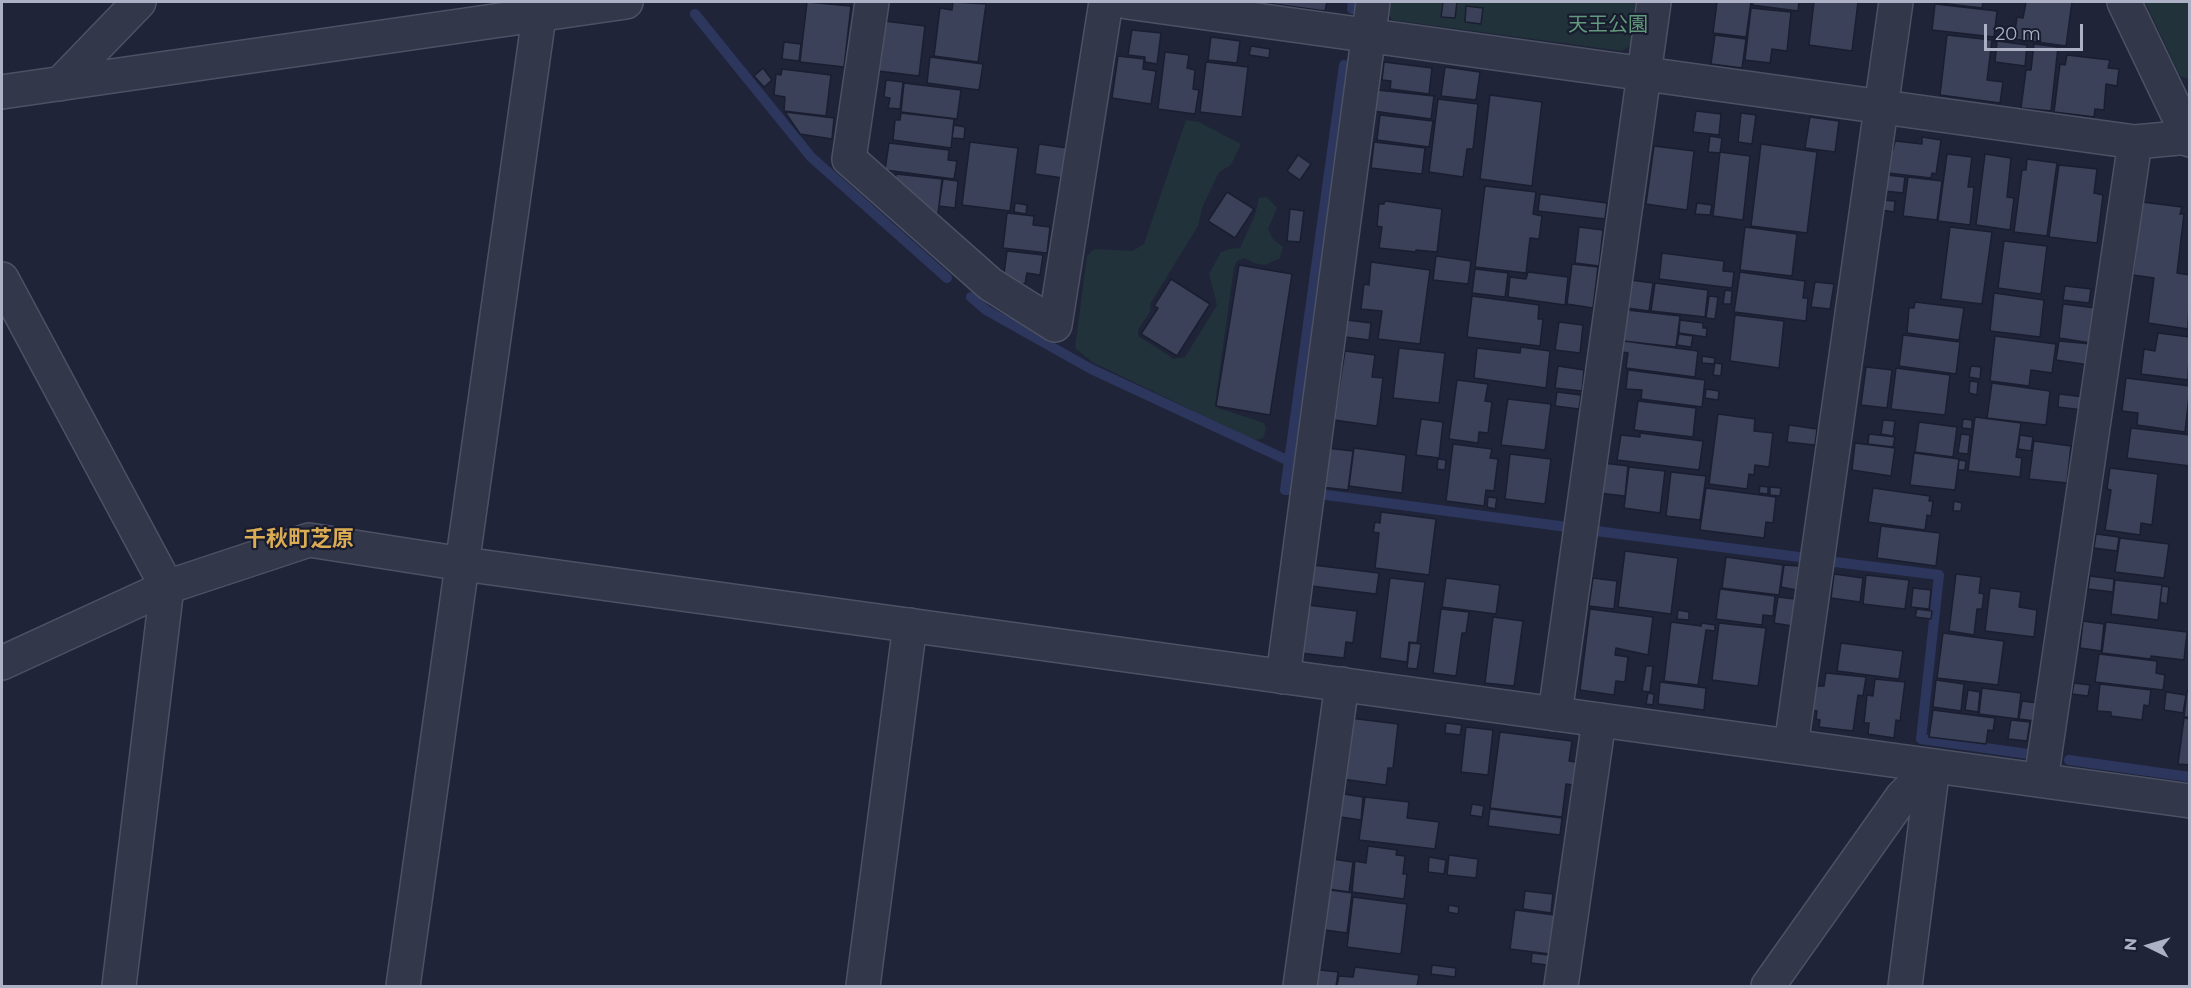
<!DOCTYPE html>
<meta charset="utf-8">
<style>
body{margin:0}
#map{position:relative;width:2191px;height:988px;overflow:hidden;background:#1f2439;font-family:Montserrat,sans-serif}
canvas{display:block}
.frame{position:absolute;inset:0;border:3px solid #adb1c6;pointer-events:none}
.north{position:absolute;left:2119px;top:916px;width:60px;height:60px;-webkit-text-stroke:4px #181c2e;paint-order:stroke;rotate:275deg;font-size:16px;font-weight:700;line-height:24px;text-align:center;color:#adb1c6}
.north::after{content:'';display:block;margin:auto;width:21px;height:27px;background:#adb1c6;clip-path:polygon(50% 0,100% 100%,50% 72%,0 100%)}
.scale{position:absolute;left:1984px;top:24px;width:99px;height:27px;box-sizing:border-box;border:3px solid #adb1c6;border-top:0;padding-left:8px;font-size:18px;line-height:21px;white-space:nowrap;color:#adb1c6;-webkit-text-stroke:4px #181c2e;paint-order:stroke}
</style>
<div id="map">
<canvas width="2191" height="988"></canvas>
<div class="frame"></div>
<div class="north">N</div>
<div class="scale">20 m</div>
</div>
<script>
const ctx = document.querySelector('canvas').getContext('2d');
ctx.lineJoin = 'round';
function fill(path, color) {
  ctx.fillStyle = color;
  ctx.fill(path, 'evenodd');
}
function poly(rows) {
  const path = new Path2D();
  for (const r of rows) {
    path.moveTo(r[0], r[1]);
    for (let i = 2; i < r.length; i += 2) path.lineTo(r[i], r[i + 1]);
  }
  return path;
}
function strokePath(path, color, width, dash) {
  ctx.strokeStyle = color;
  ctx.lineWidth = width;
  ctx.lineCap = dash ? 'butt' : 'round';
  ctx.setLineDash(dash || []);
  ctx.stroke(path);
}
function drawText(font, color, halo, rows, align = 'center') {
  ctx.font = font + ' Montserrat,"Noto Sans JP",sans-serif';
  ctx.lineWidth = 4.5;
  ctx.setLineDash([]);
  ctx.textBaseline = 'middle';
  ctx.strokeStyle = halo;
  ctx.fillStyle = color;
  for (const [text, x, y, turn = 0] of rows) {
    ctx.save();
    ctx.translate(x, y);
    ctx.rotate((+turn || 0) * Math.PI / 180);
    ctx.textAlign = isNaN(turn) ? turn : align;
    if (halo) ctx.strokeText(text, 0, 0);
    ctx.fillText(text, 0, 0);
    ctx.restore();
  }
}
const green = poly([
 [1382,2,1637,2,1631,45,1622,51,1392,20],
 [2145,2,2189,2,2189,79,2180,76],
 [1186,120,1199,122,1241,144,1231,165,1219,172,1202,208,1198,226,1150,304,1151,310,1138,330,1138,336,1174,359,1185,357,1217,305,1209,274,1221,252,1229,249,1240,248,1255,215,1259,198,1267,197,1277,208,1268,229,1273,239,1283,247,1280,258,1265,265,1254,263,1245,258,1237,261,1234,267,1215,404,1218,408,1264,423,1266,429,1263,438,1254,440,1092,362,1075,348,1087,256,1094,249,1133,251,1144,244]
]);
const stream = poly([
 [1352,9,1353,2],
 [695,14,811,157,947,278],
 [971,297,986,310,1091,369,1289,461],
 [1290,490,1285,490,1344,65],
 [1319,494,1567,527],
 [1596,531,1807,558],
 [1835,562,1939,575,1921,739,2028,754],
 [2069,760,2190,777]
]);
const building = poly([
 [807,2,851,6,844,67,800,62,807,2],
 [953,2,986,4,978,62,934,56,940,8,952,10,953,2],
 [1259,2,1327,2,1325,11,1259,2],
 [1443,2,1457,2,1455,18,1441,17,1443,2],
 [1717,2,1751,2,1746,37,1713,33,1717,2],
 [1753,2,1799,2,1798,11,1752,5,1753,2],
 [1814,2,1858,2,1852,51,1809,45,1814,2],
 [1932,2,1983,2,1982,8,1932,2],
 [2026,2,2072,2,2066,46,2014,39,2017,17,2023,18,2026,2],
 [1935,4,1997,11,1994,37,1932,30,1935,4],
 [1466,6,1483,8,1481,24,1465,22,1466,6],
 [1751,8,1791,12,1787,51,1772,49,1770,63,1745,60,1751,8],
 [884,21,925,26,919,76,878,71,884,21],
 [1132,30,1161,33,1157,64,1145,62,1145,57,1128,55,1132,30],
 [1715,35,1746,39,1742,68,1711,64,1715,35],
 [1947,35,1992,40,1987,80,2003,82,2000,103,1940,95,1947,35],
 [1211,37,1240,41,1237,63,1208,60,1211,37],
 [1997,41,2027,45,2025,66,1995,62,1997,41],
 [784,42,801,44,799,61,782,59,784,42],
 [2034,44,2058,47,2051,111,2021,108,2026,70,2031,70,2034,44],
 [1251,46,1270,49,1269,58,1249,55,1251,46],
 [1165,52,1189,55,1187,68,1195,70,1193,89,1199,90,1195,114,1158,109,1165,52],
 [2067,55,2110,60,2108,68,2119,69,2117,86,2106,84,2104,110,2095,109,2094,117,2054,112,2060,64,2065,65,2067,55],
 [1118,56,1144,59,1143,69,1156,71,1151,104,1112,98,1118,56],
 [930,57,983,64,979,90,927,83,930,57],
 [1206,62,1248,67,1242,117,1200,112,1206,62],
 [1384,62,1432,68,1429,94,1390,89,1391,81,1382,80,1384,62],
 [1445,67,1480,72,1476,100,1441,96,1445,67],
 [763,68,772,80,764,87,754,76,763,68],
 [782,69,831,75,826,116,784,111,785,97,774,95,776,74,781,75,782,69],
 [886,80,903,82,900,109,888,108,890,98,884,97,886,80],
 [904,83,961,90,957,119,901,112,904,83],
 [1377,90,1434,96,1431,119,1373,111,1377,90],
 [1490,95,1542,102,1532,186,1480,179,1490,95],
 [1438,99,1478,104,1473,149,1467,149,1463,177,1429,172,1438,99],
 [1696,111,1721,114,1719,135,1693,132,1696,111],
 [785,112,834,118,832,139,800,134,785,112],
 [901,113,954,119,951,148,893,140,895,120,900,120,901,113],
 [1741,113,1756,115,1752,144,1738,142,1741,113],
 [1380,115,1433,121,1429,147,1377,140,1380,115],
 [1810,117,1839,121,1835,152,1805,148,1810,117],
 [954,125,965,127,964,139,952,138,954,125],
 [1710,136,1722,138,1720,153,1708,152,1710,136],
 [1922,137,1941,140,1936,174,1932,173,1931,178,1888,173,1891,150,1893,150,1895,141,1922,144,1922,137],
 [970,142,1018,148,1010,211,962,205,970,142],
 [1374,142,1425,148,1422,174,1371,168,1374,142],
 [889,143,949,150,948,160,957,161,954,179,885,170,889,143],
 [1039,144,1067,148,1063,178,1035,174,1039,144],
 [1761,144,1817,152,1807,233,1751,226,1761,144],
 [1654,146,1694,151,1687,210,1646,204,1654,146],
 [1720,152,1750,156,1743,220,1713,216,1720,152],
 [1947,154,1972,157,1968,187,1974,187,1970,225,1938,221,1947,154],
 [1985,154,2011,158,2007,197,2014,198,2010,230,1976,225,1985,154],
 [1298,155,1311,164,1300,180,1287,171,1298,155],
 [2027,159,2057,163,2047,236,2014,232,2022,170,2026,170,2027,159],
 [2059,165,2097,169,2094,193,2103,195,2097,243,2049,237,2059,165],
 [896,174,942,179,938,214,908,210,894,193,896,174],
 [1886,175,1905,177,1903,193,1884,191,1886,175],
 [1908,177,1942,181,1937,220,1903,216,1908,177],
 [943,179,958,181,955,208,939,206,943,179],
 [1485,186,1536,192,1533,214,1542,216,1539,239,1530,238,1526,273,1475,267,1485,186],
 [1227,192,1254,209,1235,238,1208,221,1227,192],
 [1540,194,1607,203,1605,219,1538,211,1540,194],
 [1882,200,1895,201,1894,212,1881,210,1882,200],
 [1385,201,1442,209,1437,252,1416,250,1416,252,1379,248,1382,227,1377,226,1379,204,1384,204,1385,201],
 [2142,202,2182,207,2180,214,2184,214,2177,273,2190,275,2188,329,2148,323,2154,278,2133,275,2142,202],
 [1015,203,1027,205,1026,214,1014,212,1015,203],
 [1697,203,1712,205,1710,215,1695,214,1697,203],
 [1290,209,1304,211,1300,242,1287,241,1290,209],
 [1007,213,1034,216,1033,225,1050,227,1047,253,1003,248,1007,213],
 [1579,227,1603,230,1599,266,1575,263,1579,227],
 [1745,227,1797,234,1792,276,1740,270,1745,227],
 [1950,227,1992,232,1982,304,1941,299,1950,227],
 [2004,241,2047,246,2041,294,1998,288,2004,241],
 [1007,251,1043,255,1040,275,1027,273,1025,284,1003,281,1007,251],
 [1662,253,1724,261,1723,271,1734,272,1732,288,1659,279,1662,253],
 [1436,256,1471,261,1468,284,1433,280,1436,256],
 [1371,262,1430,270,1420,344,1378,339,1382,311,1361,309,1364,284,1369,285,1371,262],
 [1572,264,1598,267,1593,308,1567,304,1572,264],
 [1239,265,1292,274,1270,415,1216,406,1239,265],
 [1475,269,1508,273,1505,297,1472,293,1475,269],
 [1528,272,1568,277,1565,305,1508,297,1510,277,1526,279,1528,272],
 [1740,272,1805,281,1803,298,1808,298,1806,321,1734,312,1740,272],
 [1171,279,1210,304,1177,356,1141,334,1158,308,1154,306,1171,279],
 [1630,280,1653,283,1649,311,1627,308,1630,280],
 [1815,282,1834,284,1830,309,1811,307,1815,282],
 [1655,283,1708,290,1705,317,1651,311,1655,283],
 [2065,286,2091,289,2089,303,2063,300,2065,286],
 [1725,290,1732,291,1731,304,1723,304,1725,290],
 [1994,293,2044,300,2040,337,1990,331,1994,293],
 [1472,296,1539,305,1538,319,1543,319,1540,346,1467,337,1472,296],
 [1709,296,1718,297,1715,319,1706,318,1709,296],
 [1915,302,1964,308,1959,340,1907,333,1909,308,1914,308,1915,302],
 [2063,304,2096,308,2091,343,2059,338,2063,304],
 [1627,310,1680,316,1676,347,1623,341,1627,310],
 [1735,315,1784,321,1779,368,1730,361,1735,315],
 [1347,320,1371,323,1369,340,1345,337,1347,320],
 [1680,320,1703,323,1703,328,1707,328,1706,337,1679,333,1680,320],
 [1559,322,1583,325,1580,353,1555,350,1559,322],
 [2158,333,2190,337,2188,380,2141,374,2144,349,2155,351,2158,333],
 [1679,334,1693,336,1691,347,1677,345,1679,334],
 [1903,335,1960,342,1956,374,1899,366,1903,335],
 [1995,336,2056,344,2052,373,2031,370,2029,386,1990,381,1995,336],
 [1624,341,1698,351,1695,377,1626,368,1628,353,1622,352,1624,341],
 [2059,341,2091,344,2089,365,2056,360,2059,341],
 [1521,347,1550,351,1546,388,1474,378,1477,348,1520,353,1521,347],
 [1399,348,1445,353,1439,403,1393,398,1399,348],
 [1345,351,1375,355,1372,377,1383,378,1377,426,1334,420,1345,351],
 [1702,356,1715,358,1714,364,1702,363,1702,356],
 [1715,363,1722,364,1721,376,1713,375,1715,363],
 [1558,366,1584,370,1582,391,1555,388,1558,366],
 [1971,366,1981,367,1980,379,1969,377,1971,366],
 [1866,367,1892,370,1887,408,1861,405,1866,367],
 [1896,368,1950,375,1945,415,1891,409,1896,368],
 [1628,370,1705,380,1702,407,1641,399,1642,390,1626,389,1628,370],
 [2126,378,2190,386,2185,432,2137,425,2138,413,2122,411,2126,378],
 [1457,380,1488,384,1485,401,1492,402,1488,433,1479,432,1478,443,1449,439,1457,380],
 [1970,381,1978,382,1977,395,1969,393,1970,381],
 [1992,383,2050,391,2046,425,1987,418,1992,383],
 [1706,389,1719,391,1718,400,1705,398,1706,389],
 [1557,392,1581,395,1579,409,1555,406,1557,392],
 [2059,394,2085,397,2083,410,2058,407,2059,394],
 [1508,399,1551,404,1545,450,1501,445,1508,399],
 [1638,401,1696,408,1693,437,1634,430,1638,401],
 [1718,414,1755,419,1754,431,1773,433,1769,467,1755,465,1754,475,1749,474,1747,489,1709,484,1718,414],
 [1975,417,2021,423,2016,457,2022,458,2020,477,1968,471,1975,417],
 [1421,419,1443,422,1439,458,1416,455,1421,419],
 [1963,419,1972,420,1972,429,1962,428,1963,419],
 [1883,420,1895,421,1893,436,1881,434,1883,420],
 [1919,422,1957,427,1953,457,1915,452,1919,422],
 [1789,425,1817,429,1815,445,1787,442,1789,425],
 [2131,428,2190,435,2190,466,2127,458,2131,428],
 [1640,433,1703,441,1699,470,1617,460,1621,435,1640,437,1640,433],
 [1869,434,1895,437,1893,447,1868,444,1869,434],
 [1961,434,1970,435,1968,454,1958,453,1961,434],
 [2020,435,2033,437,2031,451,2018,449,2020,435],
 [2034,441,2071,446,2067,483,2029,479,2034,441],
 [1855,443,1895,448,1891,476,1852,470,1855,443],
 [1453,444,1492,449,1490,458,1498,459,1494,491,1486,490,1484,506,1446,501,1453,444],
 [1326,448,1353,451,1348,490,1321,487,1326,448],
 [1354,448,1406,455,1402,493,1349,486,1354,448],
 [1914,453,1959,459,1955,490,1910,485,1914,453],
 [1510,454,1551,459,1545,504,1505,499,1510,454],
 [1438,459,1446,460,1445,470,1437,469,1438,459],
 [1959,460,1966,461,1965,470,1958,470,1959,460],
 [1603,463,1628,466,1625,496,1599,493,1603,463],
 [1629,467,1665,471,1660,513,1624,508,1629,467],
 [2110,468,2158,474,2152,525,2141,523,2140,535,2105,530,2111,490,2107,489,2110,468],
 [1671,472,1706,476,1700,520,1666,516,1671,472],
 [1760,486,1768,487,1768,494,1759,493,1760,486],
 [1770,487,1781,488,1780,496,1770,495,1770,487],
 [1706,488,1776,497,1773,523,1766,522,1764,538,1700,530,1706,488],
 [1873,488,1930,496,1929,501,1933,501,1931,516,1927,515,1925,530,1868,522,1873,488],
 [1488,497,1497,498,1495,509,1487,507,1488,497],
 [1954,501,1962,503,1961,511,1953,511,1954,501],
 [1381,512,1436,519,1429,575,1375,568,1379,533,1373,532,1375,522,1380,523,1381,512],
 [1881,526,1940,533,1936,566,1877,558,1881,526],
 [2096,534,2119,537,2117,551,2094,548,2096,534],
 [2120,538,2169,544,2164,578,2115,572,2120,538],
 [1625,551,1678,558,1671,614,1618,607,1625,551],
 [1726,557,1783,565,1779,595,1722,588,1726,557],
 [1313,565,1379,573,1376,594,1311,586,1313,565],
 [1784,565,1799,566,1796,590,1781,587,1784,565],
 [1834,574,1863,578,1860,602,1831,598,1834,574],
 [1956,574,1981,577,1979,593,1984,594,1982,609,1977,609,1974,635,1949,631,1956,574],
 [1866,575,1909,580,1905,609,1863,604,1866,575],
 [2090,576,2114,579,2113,592,2088,589,2090,576],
 [1390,578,1425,582,1417,643,1409,642,1407,662,1380,658,1390,578],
 [1446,578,1500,585,1496,614,1442,607,1446,578],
 [1593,578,1617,581,1614,609,1589,606,1593,578],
 [2115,580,2162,585,2158,620,2111,614,2115,580],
 [2162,586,2169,587,2167,604,2160,602,2162,586],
 [1913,588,1931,590,1929,609,1911,607,1913,588],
 [1990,588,2021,592,2019,607,2037,610,2034,637,1985,631,1990,588],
 [1720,589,1775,596,1773,616,1763,615,1762,625,1716,619,1720,589],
 [1778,597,1795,599,1792,626,1774,623,1778,597],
 [1307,605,1357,611,1353,643,1346,642,1344,658,1300,653,1307,605],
 [1441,609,1469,612,1466,633,1462,633,1456,676,1433,673,1441,609],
 [1590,609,1653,617,1648,655,1616,648,1615,655,1628,657,1625,682,1616,681,1614,695,1580,690,1590,609],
 [1917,609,1932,611,1931,619,1915,617,1917,609],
 [1678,610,1689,612,1689,620,1677,619,1678,610],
 [1493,617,1523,621,1514,686,1485,683,1493,617],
 [2083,621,2104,624,2101,651,2080,648,2083,621],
 [1671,622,1701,626,1702,623,1715,625,1715,631,1706,630,1698,685,1664,681,1671,622],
 [2106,622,2187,632,2184,660,2151,656,2151,659,2102,653,2106,622],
 [1719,623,1766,628,1758,686,1712,680,1719,623],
 [1943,633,2004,641,1998,685,1937,678,1943,633],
 [1410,643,1421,644,1417,669,1407,668,1410,643],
 [1841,643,1903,651,1899,679,1837,671,1841,643],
 [2099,654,2157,661,2156,673,2165,675,2163,690,2095,682,2099,654],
 [1646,666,1653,666,1650,692,1642,691,1646,666],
 [1826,673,1866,677,1863,696,1858,695,1853,731,1819,727,1820,720,1816,719,1817,711,1811,710,1815,686,1824,686,1826,673],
 [1875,679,1905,682,1900,721,1896,720,1894,738,1868,734,1869,723,1864,723,1867,695,1873,696,1875,679],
 [1936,680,1964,684,1961,711,1933,707,1936,680],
 [1660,682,1706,688,1704,710,1658,704,1660,682],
 [2074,683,2090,685,2088,696,2072,694,2074,683],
 [2100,684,2151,690,2149,706,2144,705,2142,720,2111,716,2111,712,2097,711,2100,684],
 [1982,688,2021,693,2018,719,1979,714,1982,688],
 [1968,690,1980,692,1978,712,1965,710,1968,690],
 [2187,691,2190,691,2190,717,2184,717,2187,691],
 [2166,692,2186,695,2183,713,2164,710,2166,692],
 [1648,693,1654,694,1653,705,1646,704,1648,693],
 [2022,701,2038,703,2035,721,2019,719,2022,701],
 [1933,710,1995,718,1993,731,1988,730,1986,744,1929,737,1933,710],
 [1350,718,1398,724,1393,768,1388,768,1386,785,1342,779,1350,718],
 [2184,718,2190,719,2190,765,2178,764,2184,718],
 [2011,720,2030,722,2027,741,2008,739,2011,720],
 [1446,723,1462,725,1460,735,1445,733,1446,723],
 [1466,727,1493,730,1488,775,1461,772,1466,727],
 [1500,732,1572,741,1569,761,1582,763,1579,786,1566,784,1562,817,1490,808,1500,732],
 [1337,793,1363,797,1361,820,1334,816,1337,793],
 [1365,797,1409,802,1407,818,1439,822,1435,849,1359,840,1365,797],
 [1472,804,1484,806,1482,817,1470,815,1472,804],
 [1490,809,1562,818,1560,835,1488,826,1490,809],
 [1368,846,1397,850,1396,855,1405,856,1403,874,1407,874,1404,899,1352,892,1355,861,1366,863,1368,846],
 [1449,855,1478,859,1476,878,1447,875,1449,855],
 [1429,857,1446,860,1444,874,1428,872,1429,857],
 [1325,858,1353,862,1349,892,1322,888,1325,858],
 [1323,889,1352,893,1347,933,1318,929,1323,889],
 [1525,891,1553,894,1551,913,1523,909,1525,891],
 [1353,897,1407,904,1401,954,1347,947,1353,897],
 [1449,905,1459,907,1458,914,1448,912,1449,905],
 [1515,910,1563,916,1558,955,1510,949,1515,910],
 [1532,953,1557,956,1555,966,1531,963,1532,953],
 [1432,965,1456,968,1455,977,1431,974,1432,965],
 [1355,967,1419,975,1417,986,1337,986,1339,976,1353,977,1355,967],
 [1311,969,1338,972,1336,986,1309,986,1311,969]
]);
const minor = poly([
 [872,2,849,159,990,284,1055,325,1106,2],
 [1127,2,2135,142,2190,137],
 [60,84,139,2],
 [2,92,626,2],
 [2,279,167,587,119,986],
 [1283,677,1373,2],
 [1555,714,1654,2],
 [1791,746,1896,2],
 [2041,780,2135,142],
 [863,986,910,625],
 [1300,986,1342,684],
 [1561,986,1599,720],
 [1768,986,1902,797,1933,766],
 [1905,986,1933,766]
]);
const tertiary = poly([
 [2124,2,2190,140],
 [2,663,167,587,309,540,463,564,2190,801],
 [403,986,541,2]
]);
const parkNames = [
 ["天王公園",1608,25]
];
const quarterNames = [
 ["千秋町芝原",299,540]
];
fill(green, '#21323a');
strokePath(stream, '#2d375e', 10);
fill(building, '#3a4159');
strokePath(building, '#1a1e30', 1.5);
strokePath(minor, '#4d5164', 36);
strokePath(tertiary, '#4d5164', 36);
strokePath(minor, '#32374a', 33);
strokePath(tertiary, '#32374a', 33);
drawText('20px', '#62987b', '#181c2e', parkNames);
drawText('bold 22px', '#dbac53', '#181c2e', quarterNames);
</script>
